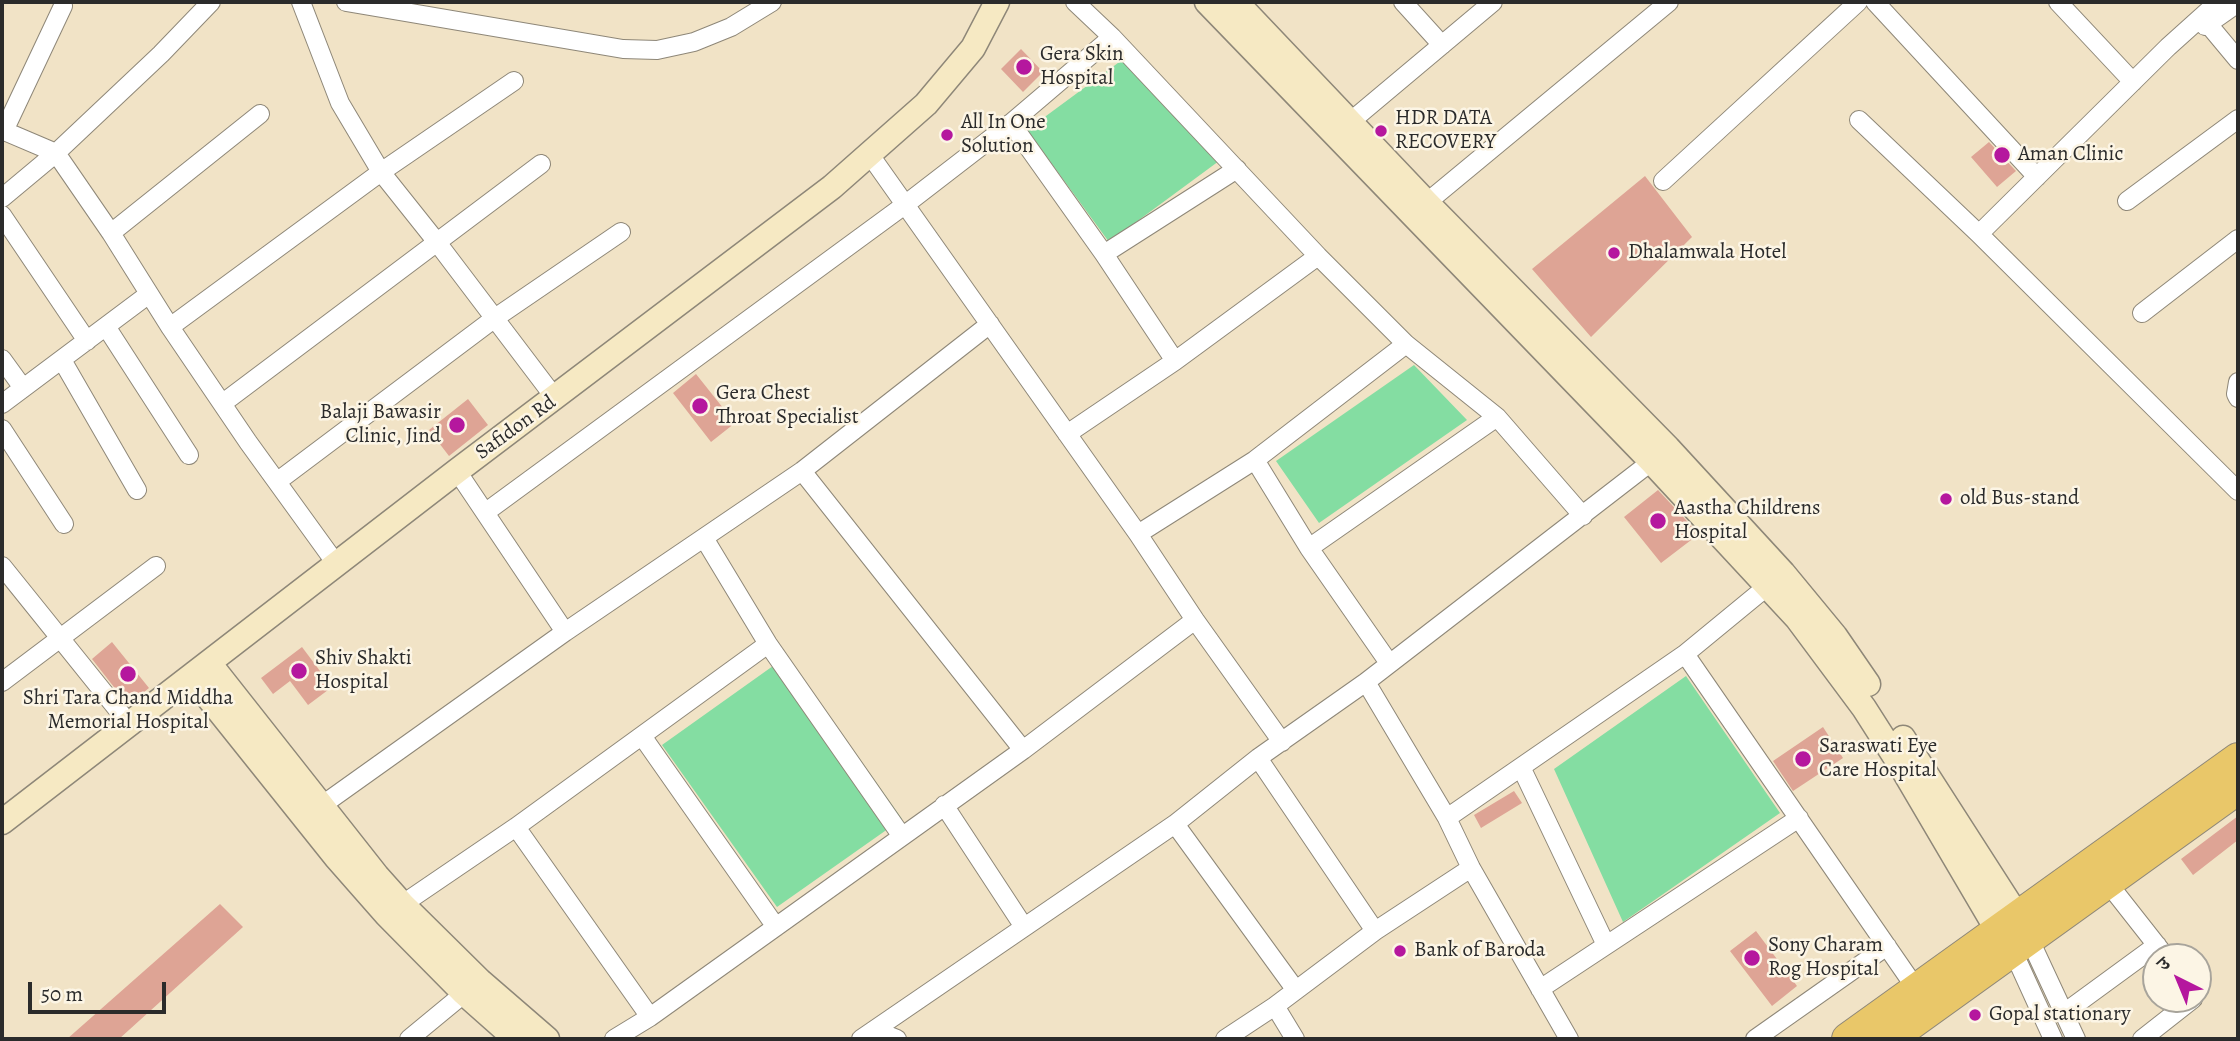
<!DOCTYPE html>
<meta charset="utf-8">
<style>
body{margin:0}
#map{position:relative;width:2240px;height:1041px;overflow:hidden;background:#f1e3c6;font-family:Alegreya,"Noto Serif Devanagari",serif}
canvas{display:block}
.frame{position:absolute;inset:0;border:4px solid #2b2b2b;pointer-events:none}
.north{position:absolute;left:2142px;top:943px;width:70px;height:70px;box-sizing:border-box;background:#fcf5e5;border:2px solid #a8a49b;border-radius:50%;rotate:317deg;font-size:19px;font-weight:700;line-height:28px;text-align:center;color:#2b2b2b}
.north::after{content:'';display:block;margin:auto;width:24px;height:32px;background:#b5179e;clip-path:polygon(50% 0,100% 100%,50% 72%,0 100%)}
.scale{position:absolute;left:28px;top:982px;width:138px;height:32px;box-sizing:border-box;border:4px solid #2b2b2b;border-top:0;padding-left:9px;font-size:21px;line-height:24px;white-space:nowrap;color:#2b2b2b;-webkit-text-stroke:5px #fcf5e5;paint-order:stroke}
</style>
<div id="map">
<canvas width="2240" height="1041"></canvas>
<div class="frame"></div>
<div class="north">उ</div>
<div class="scale">50 m</div>
</div>
<script>
const ctx = document.querySelector('canvas').getContext('2d');
ctx.lineJoin = 'round';
function fill(path, color) {
  ctx.fillStyle = color;
  ctx.fill(path, 'evenodd');
}
function poly(rows) {
  const path = new Path2D();
  for (const r of rows) {
    path.moveTo(r[0], r[1]);
    for (let i = 2; i < r.length; i += 2) path.lineTo(r[i], r[i + 1]);
  }
  return path;
}
function strokePath(path, color, width, dash) {
  ctx.strokeStyle = color;
  ctx.lineWidth = width;
  ctx.lineCap = dash ? 'butt' : 'round';
  ctx.setLineDash(dash || []);
  ctx.stroke(path);
}
function drawText(font, color, halo, rows, align = 'center') {
  ctx.font = font + ' Alegreya,serif';
  ctx.lineWidth = 5;
  ctx.setLineDash([]);
  ctx.textBaseline = 'middle';
  ctx.strokeStyle = halo;
  ctx.fillStyle = color;
  for (const [text, x, y, turn = 0] of rows) {
    ctx.save();
    ctx.translate(x, y);
    ctx.rotate((+turn || 0) * Math.PI / 180);
    ctx.textAlign = isNaN(turn) ? turn : align;
    if (halo) ctx.strokeText(text, 0, 0);
    ctx.fillText(text, 0, 0);
    ctx.restore();
  }
}
const green = poly([
 [1122,60,1219,161,1109,242,1027,130],
 [1414,365,1467,420,1319,523,1276,461],
 [787,656,902,819,777,907,662,745],
 [1686,676,1780,813,1623,922,1554,769]
]);
const building = poly([
 [1021,49,1043,72,1023,92,1001,69],
 [1989,142,2016,171,1997,187,1971,157],
 [1645,176,1692,237,1591,337,1532,269],
 [696,374,735,423,711,442,673,393],
 [468,399,488,425,449,456,429,430],
 [1658,490,1699,534,1661,563,1624,517],
 [112,642,149,688,128,705,92,659],
 [302,647,332,687,308,705,290,681,273,694,261,678],
 [1823,727,1843,758,1793,791,1773,761],
 [1514,791,1522,803,1481,828,1474,815],
 [2238,816,2238,840,2193,875,2181,859],
 [220,904,243,927,119,1039,67,1039],
 [1756,931,1797,986,1772,1006,1730,951]
]);
const street = poly([
 [301,2,340,103,381,172,436,241,555,398],
 [346,2,623,49,657,50,694,42,731,27,772,2],
 [1075,2,1112,37,1318,256,1406,344,1497,417,1583,516],
 [1403,2,1442,45],
 [1875,2,2037,177],
 [2058,2,2133,82],
 [2208,24,2238,60],
 [2205,26,2238,3],
 [1859,120,1979,234,2238,491],
 [1350,122,1493,2],
 [1011,123,1104,254,1175,361],
 [2,130,56,153,111,233,170,327,248,442,337,565],
 [4,131,63,6],
 [870,155,1138,534,1195,620,1282,742],
 [1663,181,1858,2],
 [2,198,56,153,161,54,211,2],
 [2127,201,2238,119],
 [1419,209,1669,2],
 [2,215,87,341],
 [111,233,260,114],
 [1979,234,2168,47,2218,2],
 [1104,254,1237,169],
 [2142,313,2238,239],
 [170,327,381,172,514,81],
 [107,328,189,455],
 [2,359,23,388],
 [62,360,137,490],
 [2238,382,2236,394,2238,398],
 [223,403,541,164],
 [2,404,149,294],
 [2,429,64,524],
 [1067,434,1175,361,1318,256],
 [1255,460,1309,548,1389,663],
 [457,471,565,632],
 [802,471,1023,750],
 [278,481,495,318,621,232],
 [486,512,906,204,1011,123,1112,37],
 [1138,534,1255,460,1406,344],
 [704,538,768,644,901,835],
 [1309,548,1497,417],
 [2,566,130,725],
 [1685,654,1917,990],
 [2,682,156,566],
 [1366,682,1447,818,1471,868,1569,1039],
 [642,736,776,927],
 [1258,758,1375,931],
 [1521,767,1606,945],
 [944,805,1024,927],
 [321,806,565,632,802,471,990,324],
 [1447,818,1685,654,1775,580],
 [1175,824,1295,989],
 [516,827,650,1017],
 [2107,882,2166,957],
 [394,910,516,827,768,644],
 [2029,938,2076,1039],
 [2012,949,2053,1039],
 [1540,989,1799,818],
 [1275,1006,1295,1039],
 [2064,1013,2157,945],
 [875,1030,897,1039],
 [409,1039,472,987],
 [614,1039,650,1017,1023,750,1195,620],
 [861,1039,1175,824,1258,758,1366,682,1660,455],
 [1225,1039,1275,1006,1375,931,1471,868],
 [1755,1039,1887,946],
 [2142,1039,2193,999]
]);
const secondary = poly([
 [1207,2,1652,462,1797,618,1864,708,1901,766,1998,931],
 [1236,2,1426,202,1668,448,1783,573,1835,636,1868,684],
 [209,663,377,876,402,904,480,981,547,1039],
 [192,677,336,857,387,915,464,993,516,1039],
 [1903,738,2018,917],
 [2,822,457,471,832,187,926,104,973,48,997,2]
]);
const highway = poly([
 [1848,1039,2238,759],
 [1889,1039,2238,788]
]);
const markers = [
 [1024,67,9,"#b5179e"],
 [1381,131,7,"#b5179e"],
 [947,135,7,"#b5179e"],
 [2002,155,9,"#b5179e"],
 [1614,253,7,"#b5179e"],
 [700,406,9,"#b5179e"],
 [457,425,9,"#b5179e"],
 [1946,499,7,"#b5179e"],
 [1658,521,9,"#b5179e"],
 [299,671,9,"#b5179e"],
 [128,674,9,"#b5179e"],
 [1803,759,9,"#b5179e"],
 [1400,951,7,"#b5179e"],
 [1752,958,9,"#b5179e"],
 [1975,1015,7,"#b5179e"]
];
const poiNames = [
 ["Gera Skin",1040,55],
 ["Hospital",1040,79],
 ["HDR DATA",1395,119],
 ["RECOVERY",1395,143],
 ["All In One",961,123],
 ["Solution",961,147],
 ["Aman Clinic",2018,155],
 ["Dhalamwala Hotel",1628,253],
 ["Gera Chest",716,394],
 ["Throat Specialist",716,418],
 ["Balaji Bawasir",441,413,"right"],
 ["Clinic, Jind",441,437,"right"],
 ["old Bus-stand",1960,499],
 ["Aastha Childrens",1674,509],
 ["Hospital",1674,533],
 ["Shiv Shakti",315,659],
 ["Hospital",315,683],
 ["Shri Tara Chand Middha",128,699,"center"],
 ["Memorial Hospital",128,723,"center"],
 ["Saraswati Eye",1819,747],
 ["Care Hospital",1819,771],
 ["Sony Charam",1768,946],
 ["Rog Hospital",1768,970],
 ["Bank of Baroda",1414,951],
 ["Gopal stationary",1989,1015]
];
const streetNames = [
 ["Safidon Rd",516,428,-36]
];
fill(green, '#84dda2');
fill(building, '#dea495');
strokePath(street, '#8e8778', 20);
strokePath(secondary, '#8e8778', 27);
strokePath(highway, '#8e8778', 34);
strokePath(street, '#fff', 18);
strokePath(secondary, '#f6e9c3', 24);
strokePath(highway, '#e9c769', 32);
for (const [x, y, r, color] of markers) {
  const dot = new Path2D();
  dot.arc(x, y, r, 0, 2 * Math.PI);
  ctx.fillStyle = color;
  ctx.fill(dot);
  strokePath(dot, '#fcf5e5', 2.5);
}
drawText('21px', '#2b2b2b', '#fcf5e5', poiNames, 'left');
drawText('21px', '#2b2b2b', '#fcf5e5', streetNames);
</script>
